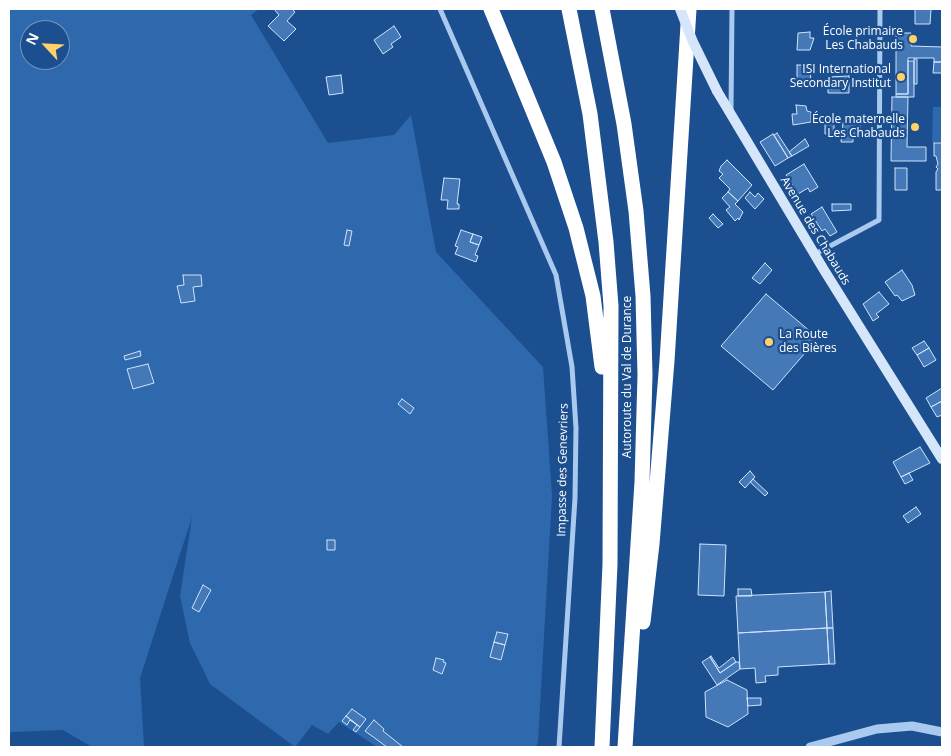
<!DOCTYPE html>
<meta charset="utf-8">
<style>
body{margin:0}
#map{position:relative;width:951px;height:756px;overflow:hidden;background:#1b4f8f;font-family:"Open Sans",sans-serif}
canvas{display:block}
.frame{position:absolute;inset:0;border:10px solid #fff;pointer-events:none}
.north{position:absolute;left:20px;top:20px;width:50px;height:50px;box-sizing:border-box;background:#1b4f8f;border:1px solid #7695bc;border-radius:50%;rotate:295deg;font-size:14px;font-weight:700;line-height:20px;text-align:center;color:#fff}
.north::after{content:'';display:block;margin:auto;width:18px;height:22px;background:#ffd166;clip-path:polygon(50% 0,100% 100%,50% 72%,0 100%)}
</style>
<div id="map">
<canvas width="951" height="756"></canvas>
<div class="frame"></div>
<div class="north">N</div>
</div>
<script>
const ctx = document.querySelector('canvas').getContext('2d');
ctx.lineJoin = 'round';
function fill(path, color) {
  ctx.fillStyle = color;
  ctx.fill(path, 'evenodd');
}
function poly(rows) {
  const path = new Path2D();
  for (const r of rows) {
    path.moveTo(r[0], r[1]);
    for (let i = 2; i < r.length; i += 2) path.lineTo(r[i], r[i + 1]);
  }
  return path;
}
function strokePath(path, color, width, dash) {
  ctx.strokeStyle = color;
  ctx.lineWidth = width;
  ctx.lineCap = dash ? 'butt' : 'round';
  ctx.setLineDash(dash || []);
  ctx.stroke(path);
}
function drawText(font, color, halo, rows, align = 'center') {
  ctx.font = font + ' "Open Sans",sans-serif';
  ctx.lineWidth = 4.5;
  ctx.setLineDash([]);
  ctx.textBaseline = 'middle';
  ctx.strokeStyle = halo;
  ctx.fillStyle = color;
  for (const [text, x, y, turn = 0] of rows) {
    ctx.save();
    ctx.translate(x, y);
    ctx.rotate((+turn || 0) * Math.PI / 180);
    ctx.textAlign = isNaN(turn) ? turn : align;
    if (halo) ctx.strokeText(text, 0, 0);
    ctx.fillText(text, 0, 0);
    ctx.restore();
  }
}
const green = poly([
 [9,9,259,9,251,15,328,143,394,135,411,115,436,252,543,367,552,496,538,742,536,747,377,747,339,722,328,734,312,725,295,747,210,684,190,643,180,596,192,517,140,678,144,747,92,747,63,730,11,732,9,737],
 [30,30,60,30,60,60,30,60],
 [933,107,942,107,942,142,932,142]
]);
const building = poly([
 [274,9,292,9,295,12,287,21,296,29,284,41,268,26,279,15,274,9],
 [915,9,931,9,930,24,915,24,915,9],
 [394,26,401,37,391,44,393,47,383,54,374,40,394,26],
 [810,32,810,38,814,38,810,50,797,50,798,33,810,32],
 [896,33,911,33,911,46,942,47,942,62,934,62,934,58,908,58,908,94,896,94,896,33],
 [914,59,917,59,917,84,914,84,914,59],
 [908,61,914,61,914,97,896,97,896,94,908,94,908,61],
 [934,62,942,62,942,73,933,73,934,62],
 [797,65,810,65,811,85,797,85,797,65],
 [341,75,343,93,329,95,326,77,341,75],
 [849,76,849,93,828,93,828,88,825,88,825,81,828,81,828,77,849,76],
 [892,97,908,97,907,147,926,147,926,161,891,161,892,97],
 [796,105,806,106,807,111,811,112,811,122,793,125,792,114,797,114,796,105],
 [829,120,840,120,840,123,834,123,834,134,825,134,825,123,829,123,829,120],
 [843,123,860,123,860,134,853,134,853,142,841,142,843,123],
 [777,133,792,156,788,158,774,135,777,133],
 [773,134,788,158,775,166,760,142,773,134],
 [805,139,809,146,792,156,789,152,805,139],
 [934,143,942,143,942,190,936,190,936,172,938,169,936,167,938,164,936,156,934,156,934,143],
 [727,160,752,185,738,201,728,192,730,189,719,178,723,174,719,171,721,166,727,160],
 [804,164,818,187,810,192,808,188,798,194,786,175,804,164],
 [895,168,907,168,907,190,895,190,895,168],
 [444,178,460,179,457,204,459,204,459,209,447,209,448,200,441,200,444,178],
 [728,192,738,201,735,204,743,212,739,220,738,218,735,221,726,210,730,207,722,198,728,192],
 [750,192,755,197,758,193,764,199,755,209,745,198,750,192],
 [832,204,851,204,851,210,832,211,832,204],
 [822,207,837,232,830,236,825,229,822,231,811,214,822,207],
 [713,214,723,224,718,228,709,218,713,214],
 [347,230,352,231,349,246,344,245,347,230],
 [461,230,473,234,470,242,479,245,475,255,478,256,476,262,455,254,458,247,455,246,461,230],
 [473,234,482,237,479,245,470,242,473,234],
 [765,263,772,270,760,284,752,278,765,263],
 [902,270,912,285,915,295,902,301,897,295,895,296,885,282,902,270],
 [183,275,201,275,202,286,193,287,195,301,181,303,177,286,184,285,183,275],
 [879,292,889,304,876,314,879,317,873,321,863,304,879,292],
 [766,294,818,338,773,390,721,346,766,294],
 [924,341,929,348,917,355,912,348,924,341],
 [929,348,936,360,924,367,917,355,929,348],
 [140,351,141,356,125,360,124,356,140,351],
 [148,364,154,383,133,389,127,369,148,364],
 [942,388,942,401,931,407,926,398,942,388],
 [402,399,414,408,410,414,398,404,402,399],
 [942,401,942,415,937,417,931,407,942,401],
 [920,447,930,463,901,477,893,462,920,447],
 [750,471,755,477,745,488,739,482,750,471],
 [909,473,913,480,905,484,901,477,909,473],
 [753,479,768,493,765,496,750,482,753,479],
 [916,507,921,514,908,523,903,516,916,507],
 [327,540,335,540,335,550,327,550,327,540],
 [700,544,726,545,724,596,698,595,700,544],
 [203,585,211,590,199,612,192,608,203,585],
 [738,589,751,589,752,596,738,596,738,589],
 [831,591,833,628,827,628,825,592,831,591],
 [825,592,827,628,738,633,736,596,825,592],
 [827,628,829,664,778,667,778,675,765,676,766,682,756,683,755,668,740,669,738,633,827,628],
 [827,628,833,628,835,664,829,664,827,628],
 [497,632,508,634,505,645,494,642,497,632],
 [494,642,505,645,501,660,490,657,494,642],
 [711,656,719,668,733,657,736,662,720,673,710,657,711,656],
 [710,657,720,673,736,662,739,662,740,669,717,685,702,662,710,657],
 [436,658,444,660,443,662,446,663,442,674,433,670,436,658],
 [727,680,747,690,748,714,728,727,706,717,705,692,727,680],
 [747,698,761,698,761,705,748,706,747,698],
 [352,709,366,719,360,727,346,716,352,709],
 [346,716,360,727,356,732,353,730,357,725,350,720,347,725,342,721,346,716],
 [374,720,384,729,383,731,403,747,387,747,365,731,374,720]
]);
const minor = poly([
 [440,9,556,275,572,367,576,428,575,498,559,747],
 [731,111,732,9],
 [815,254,879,220,880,9]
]);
const tertiary = poly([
 [810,747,877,729,912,726,942,732]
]);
const secondary = poly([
 [717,91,824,270,942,459]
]);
const motorway = poly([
 [491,9,554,162,576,228,593,296,602,367],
 [569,9,590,114,606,242,611,306,610,564,602,747],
 [602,9,624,124,636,211,643,296,645,375,642,482,625,747],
 [643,622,652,544,667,361,689,9]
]);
const secondaryBridge = poly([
 [680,9,693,42,717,91]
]);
const markers = [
 [913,39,5,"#ffd166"],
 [901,77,5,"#ffd166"],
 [915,127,5,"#ffd166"],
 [769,342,5,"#ffd166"]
];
const poiNames = [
 ["École primaire",903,32],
 ["Les Chabauds",903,46],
 ["ISI International",891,70],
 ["Secondary Institut",891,84],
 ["École maternelle",905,120],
 ["Les Chabauds",905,134],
 ["La Route",779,335,"left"],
 ["des Bières",779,349,"left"]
];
const streetNames = [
 ["Avenue des Chabauds",815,231,59],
 ["Autoroute du Val de Durance",628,377,-90],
 ["Impasse des Genevriers",563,470,-89]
];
fill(green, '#2e69ad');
fill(building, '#4478b7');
strokePath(building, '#cfe3fa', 1);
strokePath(minor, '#a9c9ee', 5);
strokePath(tertiary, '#a9c9ee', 9);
strokePath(secondary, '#d6e6fa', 10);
strokePath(motorway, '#fff', 15);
strokePath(secondaryBridge, '#d6e6fa', 10);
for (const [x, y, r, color] of markers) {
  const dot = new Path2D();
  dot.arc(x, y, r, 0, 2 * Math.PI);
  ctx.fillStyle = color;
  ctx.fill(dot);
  strokePath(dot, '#1b4f8f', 2);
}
drawText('12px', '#fff', '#1b4f8f', poiNames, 'right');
drawText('12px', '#fff', '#1b4f8f', streetNames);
</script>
